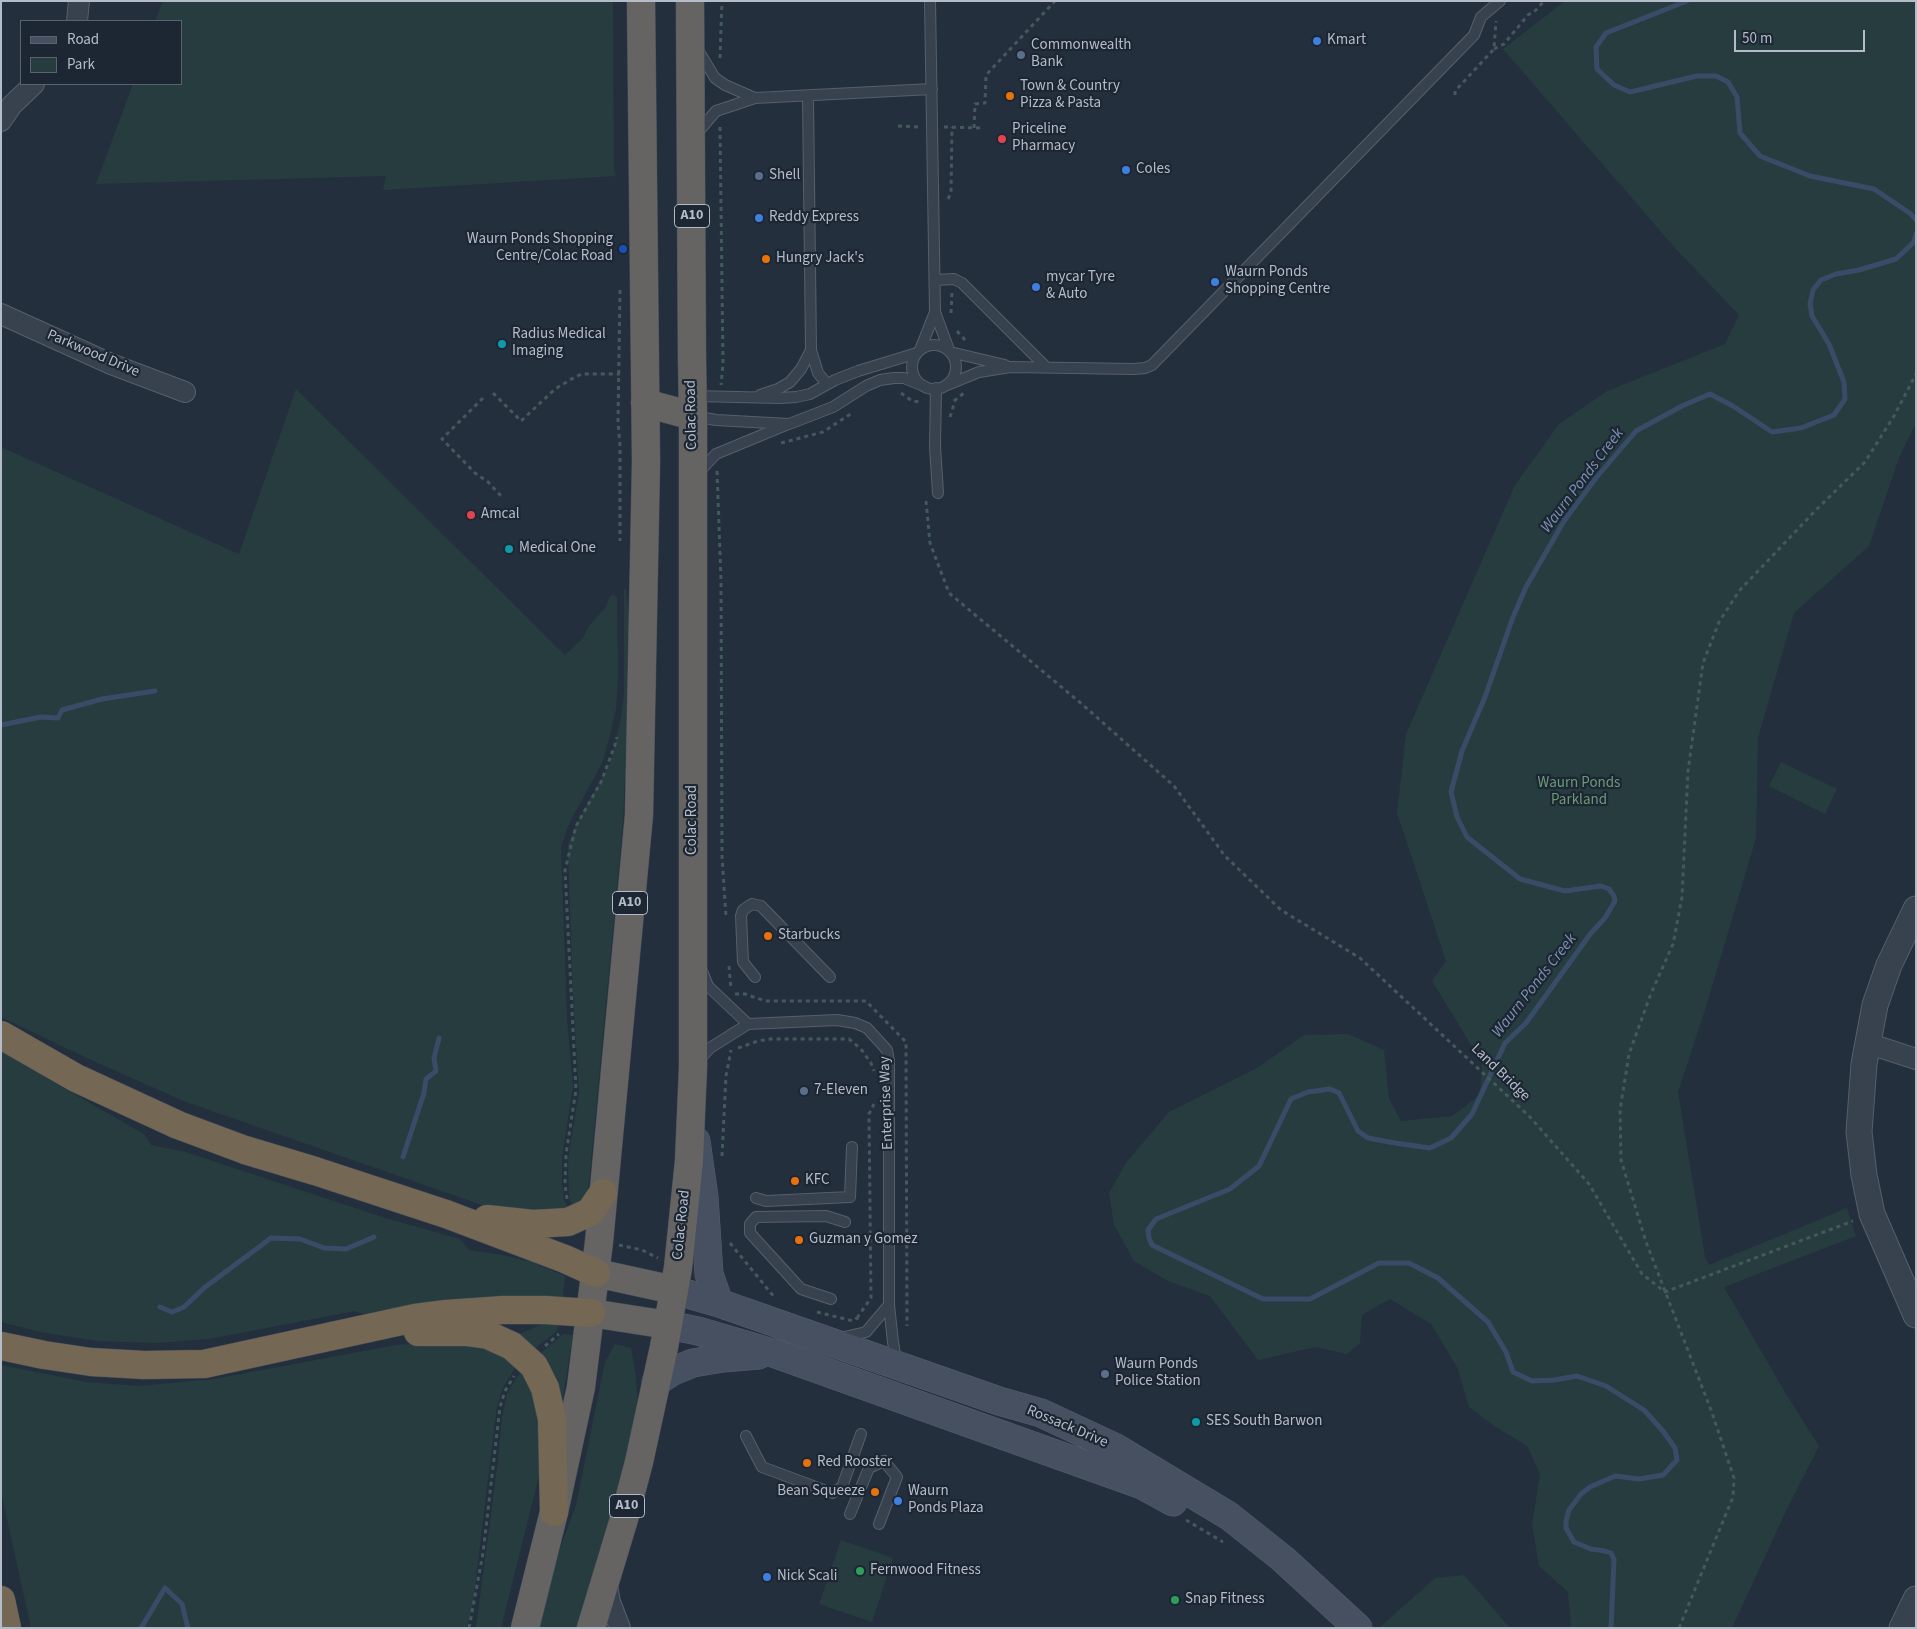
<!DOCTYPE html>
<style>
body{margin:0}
#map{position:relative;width:1917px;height:1629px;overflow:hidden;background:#242f3e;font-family:"Source Sans 3",sans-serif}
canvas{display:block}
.frame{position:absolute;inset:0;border:2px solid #b4bcc9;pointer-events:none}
.legend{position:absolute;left:20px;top:20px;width:162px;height:65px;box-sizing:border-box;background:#1d2633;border:1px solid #59626f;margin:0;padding:6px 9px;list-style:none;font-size:15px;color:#b4bcc9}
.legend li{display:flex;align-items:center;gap:10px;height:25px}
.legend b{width:25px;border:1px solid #59626f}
.scale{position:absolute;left:1734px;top:30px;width:131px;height:22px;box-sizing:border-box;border:2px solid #b4bcc9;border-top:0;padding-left:6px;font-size:15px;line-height:18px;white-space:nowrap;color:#b4bcc9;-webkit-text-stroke:4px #1d2633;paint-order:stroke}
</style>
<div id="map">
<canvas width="1917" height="1629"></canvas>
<div class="frame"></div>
<ul class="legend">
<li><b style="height:6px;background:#465061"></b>Road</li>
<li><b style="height:14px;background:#263c3f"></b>Park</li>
</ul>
<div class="scale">50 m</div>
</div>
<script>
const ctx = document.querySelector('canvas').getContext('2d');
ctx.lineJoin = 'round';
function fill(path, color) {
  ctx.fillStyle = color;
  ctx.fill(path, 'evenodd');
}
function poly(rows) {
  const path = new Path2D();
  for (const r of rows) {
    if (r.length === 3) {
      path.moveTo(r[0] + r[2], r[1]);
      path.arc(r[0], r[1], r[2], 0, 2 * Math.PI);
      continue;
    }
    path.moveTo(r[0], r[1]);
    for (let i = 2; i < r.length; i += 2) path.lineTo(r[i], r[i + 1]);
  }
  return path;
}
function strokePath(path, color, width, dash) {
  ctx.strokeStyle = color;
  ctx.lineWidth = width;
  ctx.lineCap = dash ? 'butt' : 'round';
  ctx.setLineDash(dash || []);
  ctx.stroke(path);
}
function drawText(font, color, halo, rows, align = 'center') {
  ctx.font = font + ' "Source Sans 3",sans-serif';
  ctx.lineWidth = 4.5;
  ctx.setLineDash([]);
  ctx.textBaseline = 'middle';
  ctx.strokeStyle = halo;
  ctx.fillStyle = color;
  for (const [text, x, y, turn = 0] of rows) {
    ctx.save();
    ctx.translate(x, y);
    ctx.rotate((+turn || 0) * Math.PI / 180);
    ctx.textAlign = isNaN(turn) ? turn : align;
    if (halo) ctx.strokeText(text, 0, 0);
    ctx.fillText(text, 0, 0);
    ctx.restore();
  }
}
const green = poly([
 [163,1,613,1,614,170,616,176,383,190,386,176,96,184,133,84,181,84,181,21,155,21],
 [1565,1,1916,1,1916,423,1899,458,1869,546,1794,613,1758,738,1756,838,1706,1007,1678,1092,1705,1257,1709,1265,1847,1208,1856,1236,1724,1287,1786,1394,1819,1446,1787,1509,1732,1628,1571,1628,1568,1592,1539,1566,1532,1525,1540,1474,1527,1446,1493,1425,1469,1407,1457,1367,1431,1324,1390,1299,1362,1315,1360,1343,1347,1354,1315,1347,1258,1360,1210,1296,1168,1281,1134,1261,1114,1225,1109,1193,1126,1163,1169,1112,1257,1068,1304,1035,1348,1034,1384,1050,1389,1098,1401,1121,1452,1116,1480,1095,1482,1063,1432,981,1446,961,1397,813,1406,734,1515,485,1559,424,1607,391,1725,344,1739,315,1675,248,1503,49],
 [296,389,565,655,583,638,589,626,606,607,610,596,614,595,617,598,618,678,616,709,611,731,603,761,569,824,561,847,567,1018,573,1087,562,1158,562,1184,564,1199,569,1212,499,1211,186,1102,89,1059,1,1017,1,447,239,554],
 [624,589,626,589,631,632,623,822,589,1183,586,1196,579,1205,573,1207,569,1198,568,1159,579,1092,573,998,568,852,568,845,577,822,610,763,621,718,624,693],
 [1781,762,1837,789,1825,814,1769,786],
 [1,1048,53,1082,144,1134,151,1145,186,1152,382,1217,460,1239,469,1250,502,1255,532,1262,565,1276,563,1297,487,1299,363,1314,355,1311,209,1339,157,1343,97,1341,40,1332,1,1322],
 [547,1322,559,1324,557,1331,532,1351,512,1337],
 [563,1334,573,1335,562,1403,536,1357],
 [471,1340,519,1362,503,1387,497,1407,472,1610,467,1628,31,1628,1,1492,1,1365,86,1382,140,1386,214,1379,396,1345],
 [615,1344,631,1348,636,1377,638,1405,631,1443,581,1628,535,1628,554,1565,576,1505,605,1362],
 [525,1368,539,1393,540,1472,501,1628,476,1628,498,1460,502,1417,507,1394,517,1377],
 [841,1540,893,1558,872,1622,819,1604],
 [1464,1575,1510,1628,1379,1628,1435,1578]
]);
const stream = poly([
 [1687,1,1606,33,1596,47,1597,69,1614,85,1630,92,1697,76,1716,76,1728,82,1737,97,1740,133,1760,156,1810,176,1874,189,1911,214,1916,220],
 [1,725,41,717,58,718,62,710,102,699,155,691],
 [403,1157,424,1093,426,1079,436,1071,434,1058,439,1038],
 [160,1307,172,1312,184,1307,204,1288,271,1238,300,1239,324,1248,346,1249,374,1237],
 [141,1628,165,1588,182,1604,188,1628],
 [1611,1628,1614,1559,1611,1553,1605,1551,1591,1549,1574,1542,1566,1528,1566,1521,1569,1510,1581,1494,1590,1487,1615,1476,1639,1479,1663,1475,1677,1460,1675,1448,1663,1431,1644,1410,1606,1386,1577,1376,1554,1380,1532,1381,1513,1372,1506,1352,1488,1322,1438,1278,1409,1263,1379,1263,1310,1299,1263,1299,1152,1245,1149,1238,1148,1230,1156,1219,1230,1189,1259,1166,1291,1099,1308,1092,1330,1089,1339,1093,1358,1131,1368,1138,1395,1143,1430,1148,1451,1138,1472,1114,1505,1043,1526,1023,1591,933,1605,918,1615,901,1614,896,1609,889,1601,886,1565,891,1520,879,1467,837,1457,817,1451,792,1462,751,1485,697,1513,617,1526,587,1564,521,1596,478,1636,431,1682,406,1710,394,1733,406,1772,432,1801,428,1834,415,1845,399,1844,382,1829,344,1812,316,1810,304,1813,290,1821,280,1836,274,1859,270,1896,259,1914,242,1916,234]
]);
const path = poly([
 [1494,49,1504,44,1528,15,1536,10,1544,1],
 [720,58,722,1],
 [1455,95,1455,91,1494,49,1496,21],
 [898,126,920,127],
 [720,127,723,364,721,385],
 [944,127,981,128],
 [974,128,975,104,985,103,986,75,1055,1],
 [948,199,951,193,952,127],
 [620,290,618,422,620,445,620,541],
 [951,313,952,292],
 [957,331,966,341],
 [493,393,521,421,555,389,575,377,582,374,620,374],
 [901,393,912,401,922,402],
 [483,398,442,439,475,473,488,482,503,498],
 [954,401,964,393],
 [950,417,955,401],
 [781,443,823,432,852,413],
 [717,471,721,580,722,856,726,917],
 [926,501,930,543,949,593,1083,705,1174,786,1225,856,1281,910,1360,958,1530,1117,1589,1184,1642,1274,1665,1292,1853,1221],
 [729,966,731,989],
 [735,994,745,994,765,1001,866,1001,906,1042,907,1326],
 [738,1048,758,1041,770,1039,849,1039,861,1049,871,1063,874,1071],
 [722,1156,726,1076,731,1050],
 [567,1199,565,1185,566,1154,576,1090,565,870,576,826,601,782,615,745,617,737],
 [730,1243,775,1298],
 [619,1245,642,1250,658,1258],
 [817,1312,853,1321,857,1318,861,1319],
 [857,1318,871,1298,869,1114,874,1104],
 [545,1346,559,1334],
 [1186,1520,1223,1542],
 [469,1628,483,1553,500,1407,505,1391,514,1376],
 [1679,1628,1733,1497,1734,1478,1711,1410,1646,1242,1621,1160,1620,1110,1629,1054,1650,996,1673,944,1682,897,1688,771,1703,663,1719,622,1739,591,1815,511,1865,462,1894,416,1916,374]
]);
const service = poly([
 [930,1,935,312,949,350],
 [698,50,715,78,725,85,755,98],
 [808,97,811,350,818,373,827,384],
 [698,132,716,111,755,98,932,89],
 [936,280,954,279,962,283,1046,367],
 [934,367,22],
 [920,350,935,312],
 [950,352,1005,365],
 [945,386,979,372,1010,367,1134,369,1145,368,1152,365,1474,35,1481,17,1500,1],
 [936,388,935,447,938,493],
 [760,395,778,389,790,382,801,369,811,350],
 [694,396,780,398,796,397,810,394,835,380,858,371,917,353],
 [693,416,716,420,789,424,833,407,866,386,880,380,894,378,904,378,924,386],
 [699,472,716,454,786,425],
 [702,971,708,986,748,1024],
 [755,977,743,962,741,916,743,910,752,904,761,906,830,977],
 [698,1061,710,1048,748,1024,837,1020,855,1023,867,1028,887,1050,889,1061,889,1305,893,1342,895,1355,900,1362],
 [756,1198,766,1201,850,1197,852,1147],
 [831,1299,801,1289,750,1233,750,1224,756,1217,826,1216,845,1222],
 [840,1338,866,1332,889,1305],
 [746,1436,762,1467,832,1493,842,1487,861,1434],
 [850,1514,869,1468,884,1461,897,1477,879,1524]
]);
const minor = poly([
 [77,21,79,1],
 [1,121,12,105,34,84],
 [1,314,111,364,185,392],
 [1867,1043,1916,1059],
 [606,1580,610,1602,620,1628]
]);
const tertiary = poly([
 [1916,909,1889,965,1875,1005,1864,1064,1859,1132,1864,1175,1872,1214,1916,1315],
 [1902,1628,1916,1599]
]);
const secondary = poly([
 [696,1141,704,1197,709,1274,719,1303],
 [674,1290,719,1303,999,1401,1041,1413,1116,1448,1229,1516,1283,1559,1358,1628],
 [668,1325,698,1331,776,1354,1142,1485,1173,1502],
 [656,1382,673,1371,693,1363,723,1358,759,1355]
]);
const trunk = poly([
 [645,403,693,416],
 [596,1273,674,1290],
 [591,1313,668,1325],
 [525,1628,554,1512,581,1387,599,1242,639,815,646,462,641,1],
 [591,1628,624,1519,639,1462,664,1347,678,1268,689,1161,693,1067,693,416,692,360,690,1]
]);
const motorway = poly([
 [1,1035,76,1078,178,1125,245,1150,315,1171,446,1214,565,1259,596,1273],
 [487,1219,533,1224,568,1222,590,1212,603,1193],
 [418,1332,466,1332,488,1335,512,1346,534,1366,545,1388,552,1419,554,1512],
 [1,1346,44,1355,91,1362,144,1365,204,1364,415,1318,446,1314,503,1310,545,1310,591,1313],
 [1,1600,7,1628]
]);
const markers = [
 [1317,41,5,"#3f7fe0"],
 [1021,55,5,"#5c6f8a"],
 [1010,96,5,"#e8710a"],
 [1002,139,5,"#e0444e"],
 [1126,170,5,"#3f7fe0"],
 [759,176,5,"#5c6f8a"],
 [759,218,5,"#3f7fe0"],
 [623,249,5,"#1a4fb4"],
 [766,259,5,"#e8710a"],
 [1215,282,5,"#3f7fe0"],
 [1036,287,5,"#3f7fe0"],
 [502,344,5,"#0f9aa8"],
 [471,515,5,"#e0444e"],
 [509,549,5,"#0f9aa8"],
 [768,936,5,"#e8710a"],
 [804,1091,5,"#5c6f8a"],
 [795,1181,5,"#e8710a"],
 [799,1240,5,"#e8710a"],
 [1105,1374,5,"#5c6f8a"],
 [1196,1422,5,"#0f9aa8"],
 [807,1463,5,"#e8710a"],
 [875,1492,5,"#e8710a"],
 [898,1501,5,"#3f7fe0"],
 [860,1571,5,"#2e9e5b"],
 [767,1577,5,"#3f7fe0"],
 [1175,1600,5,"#2e9e5b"]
];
const shields = [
 [692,216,35],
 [630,903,35],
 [627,1506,35]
];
const shieldNames = [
 ["A10",692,216],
 ["A10",630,903],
 ["A10",627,1506]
];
const poiNames = [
 ["Kmart",1327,41],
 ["Commonwealth",1031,46],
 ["Bank",1031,63],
 ["Town & Country",1020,87],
 ["Pizza & Pasta",1020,104],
 ["Priceline",1012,130],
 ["Pharmacy",1012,147],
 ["Coles",1136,170],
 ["Shell",769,176],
 ["Reddy Express",769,218],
 ["Waurn Ponds Shopping",613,240,"right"],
 ["Centre/Colac Road",613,257,"right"],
 ["Hungry Jack's",776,259],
 ["Waurn Ponds",1225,273],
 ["Shopping Centre",1225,290],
 ["mycar Tyre",1046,278],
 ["& Auto",1046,295],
 ["Radius Medical",512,335],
 ["Imaging",512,352],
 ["Amcal",481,515],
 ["Medical One",519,549],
 ["Starbucks",778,936],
 ["7-Eleven",814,1091],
 ["KFC",805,1181],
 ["Guzman y Gomez",809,1240],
 ["Waurn Ponds",1115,1365],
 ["Police Station",1115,1382],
 ["SES South Barwon",1206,1422],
 ["Red Rooster",817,1463],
 ["Bean Squeeze",865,1492,"right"],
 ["Waurn",908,1492],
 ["Ponds Plaza",908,1509],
 ["Fernwood Fitness",870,1571],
 ["Nick Scali",777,1577],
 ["Snap Fitness",1185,1600]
];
const streetNames = [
 ["Parkwood Drive",93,354,23],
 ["Colac Road",692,415,-91],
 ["Colac Road",693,820,-90],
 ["Land Bridge",1500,1073,44],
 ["Enterprise Way",887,1103,-92],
 ["Colac Road",682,1225,-84],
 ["Rossack Drive",1067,1427,23]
];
const parkNames = [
 ["Waurn Ponds",1579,784],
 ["Parkland",1579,801]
];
const waterNames = [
 ["Waurn Ponds Creek",1583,481,-53],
 ["Waurn Ponds Creek",1535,986,-52]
];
fill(green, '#263c3f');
strokePath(stream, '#394c67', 5);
strokePath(service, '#565f6c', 12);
strokePath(minor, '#565f6c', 22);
strokePath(tertiary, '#565f6c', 27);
strokePath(secondary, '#565f6c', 29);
strokePath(trunk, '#434c59', 29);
strokePath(motorway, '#434c59', 29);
strokePath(path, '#44595c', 3, [4, 4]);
strokePath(service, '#38414e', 10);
strokePath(minor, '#38414e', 20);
strokePath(tertiary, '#38414e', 25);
strokePath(secondary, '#465061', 28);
strokePath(trunk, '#656462', 28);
strokePath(motorway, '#746855', 28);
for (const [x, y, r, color] of markers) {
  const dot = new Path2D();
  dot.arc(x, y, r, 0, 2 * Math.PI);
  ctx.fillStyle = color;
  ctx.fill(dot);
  strokePath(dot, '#1d2633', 2);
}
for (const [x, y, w] of shields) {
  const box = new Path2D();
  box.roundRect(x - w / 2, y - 11.5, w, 23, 4);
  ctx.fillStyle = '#1d2633';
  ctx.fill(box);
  strokePath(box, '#b4bcc9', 1);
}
drawText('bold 14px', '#b4bcc9', null, shieldNames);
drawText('15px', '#b4bcc9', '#1d2633', poiNames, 'left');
drawText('15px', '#b4bcc9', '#1d2633', streetNames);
drawText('15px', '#6b9a76', '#1d2633', parkNames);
drawText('italic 16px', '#7c92b1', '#1d2633', waterNames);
</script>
